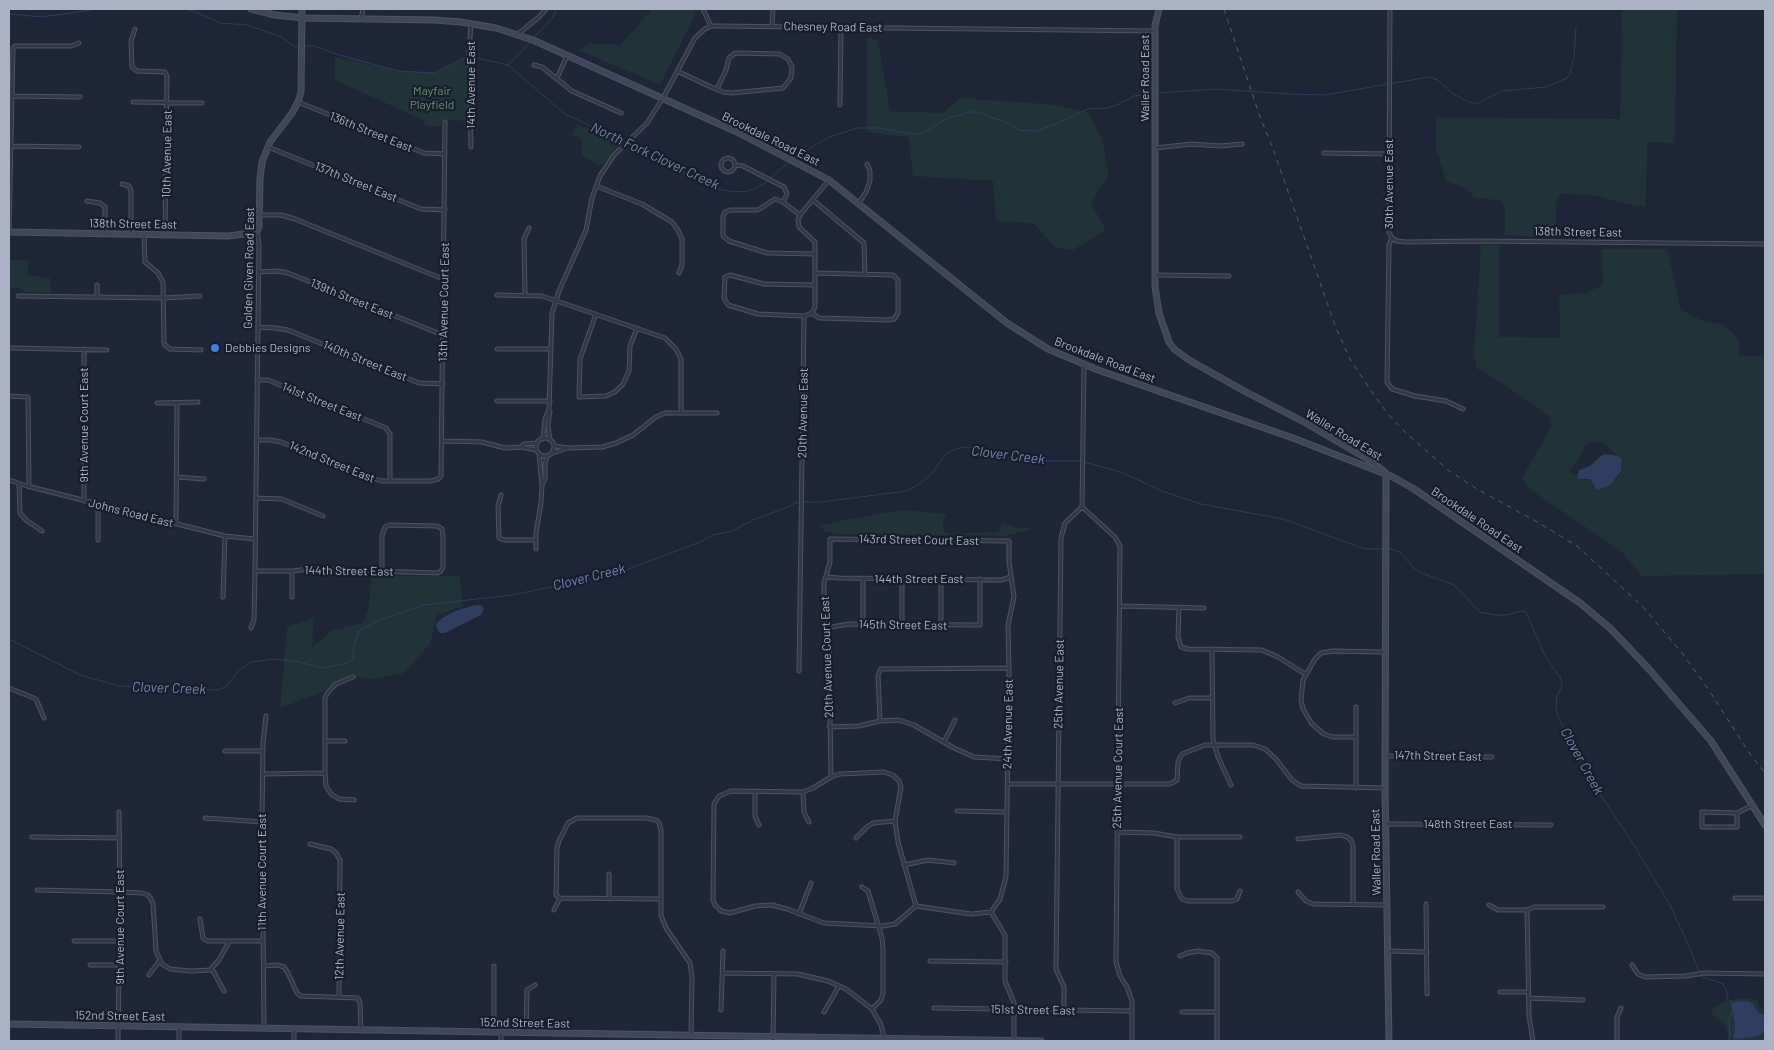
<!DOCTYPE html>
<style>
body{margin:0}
#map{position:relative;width:1774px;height:1050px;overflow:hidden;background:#1e2637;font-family:Barlow,sans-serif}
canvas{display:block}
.frame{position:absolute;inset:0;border:10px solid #acb2c5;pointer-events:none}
</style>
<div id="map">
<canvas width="1774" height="1050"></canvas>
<div class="frame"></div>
</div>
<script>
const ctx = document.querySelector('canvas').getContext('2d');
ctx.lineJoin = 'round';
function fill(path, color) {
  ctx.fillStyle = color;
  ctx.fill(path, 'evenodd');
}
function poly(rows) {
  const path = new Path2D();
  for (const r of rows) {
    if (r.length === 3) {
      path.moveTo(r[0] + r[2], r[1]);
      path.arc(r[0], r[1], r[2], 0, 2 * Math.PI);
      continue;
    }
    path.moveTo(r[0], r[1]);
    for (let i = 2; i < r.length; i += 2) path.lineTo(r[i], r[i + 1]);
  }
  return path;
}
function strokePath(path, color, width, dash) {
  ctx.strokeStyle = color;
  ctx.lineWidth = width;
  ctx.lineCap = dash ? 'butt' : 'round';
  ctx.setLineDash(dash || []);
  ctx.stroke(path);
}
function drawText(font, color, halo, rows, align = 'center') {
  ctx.font = font + ' Barlow,sans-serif';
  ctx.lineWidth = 4.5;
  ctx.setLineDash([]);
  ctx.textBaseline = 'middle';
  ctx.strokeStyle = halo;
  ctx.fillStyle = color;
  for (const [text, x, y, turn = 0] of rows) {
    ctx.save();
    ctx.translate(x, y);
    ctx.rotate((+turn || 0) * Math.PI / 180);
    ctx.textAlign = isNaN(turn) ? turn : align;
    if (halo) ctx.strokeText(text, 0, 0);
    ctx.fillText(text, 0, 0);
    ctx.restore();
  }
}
const green = poly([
 [652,9,695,9,695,15,660,85,578,50,590,43,620,45],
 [1622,9,1677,9,1675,143,1647,142,1646,207,1618,202,1600,196,1560,194,1556,205,1556,238,1505,235,1505,207,1501,201,1474,197,1466,188,1446,181,1436,148,1436,117,1620,119],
 [867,37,878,41,890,111,943,113,960,98,1046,104,1088,112,1102,139,1109,175,1091,203,1106,230,1073,250,1056,248,1033,223,996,221,993,181,913,176,908,137,867,132],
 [335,57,398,71,434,73,464,58,468,58,468,121,443,120,441,127,424,125,425,121,335,80],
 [577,124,622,141,602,165,599,165,582,156,582,141,579,137,571,135],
 [1481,245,1499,245,1499,337,1560,338,1559,295,1587,292,1603,285,1602,249,1667,249,1681,310,1705,322,1723,324,1739,340,1739,356,1765,356,1765,574,1642,576,1621,551,1529,489,1522,478,1551,427,1549,416,1502,383,1476,368,1474,352],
 [1593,442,1601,443,1611,449,1622,459,1621,471,1618,477,1607,487,1593,486,1590,479,1582,480,1570,472,1579,459,1586,444],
 [10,260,29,260,27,275,50,278,51,293,25,292,19,288,9,288],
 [894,511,915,511,947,514,943,520,943,530,948,534,997,532,1000,529,1002,522,1015,527,1035,529,1005,536,837,534,830,532,827,533,819,526,844,520],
 [371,576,460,576,463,606,437,615,430,644,404,673,374,679,361,677,336,682,318,694,280,708,287,627,314,617,312,648,331,631,362,623,369,608],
 [1747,998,1757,1000,1760,1008,1765,1010,1765,1040,1730,1040,1727,1034,1725,1026,1712,1014,1712,1009,1724,1001]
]);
const water = poly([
 [1606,454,1619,456,1622,459,1621,471,1613,482,1607,487,1600,489,1596,489,1590,479,1579,479,1577,477,1579,470,1590,466,1602,455],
 [475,605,481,605,484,608,481,615,445,633,440,633,437,629,436,624,442,618,455,611],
 [1748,1001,1753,1004,1758,1012,1765,1015,1765,1027,1762,1034,1755,1037,1733,1039,1735,1026,1731,1005,1734,1002]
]);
const stream = poly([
 [185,9,196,12,220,23,247,25,281,37,295,47,300,46],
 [9,14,42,17,98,9],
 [534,37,553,17,556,9],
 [304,46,314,46,339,55,398,71,434,73,464,58,481,59,508,65,565,114,664,160,696,179,722,190,735,192,749,191,764,184,789,162],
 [508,65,530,42],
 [1157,93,1216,89,1290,94,1325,95,1429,77,1438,80,1452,93,1468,102,1476,104,1502,91,1546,87,1567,78,1570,74,1574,58,1576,27],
 [792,159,827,138,857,128,878,128,912,134,921,134,946,119,970,112,980,112,992,118,1002,120,1019,130,1036,131,1056,124,1088,109,1107,108,1117,105,1134,96,1153,93],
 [1388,548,1400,552,1413,567,1419,572,1454,585,1480,612,1495,615,1507,615,1521,611,1526,612,1544,654,1560,677,1562,686,1557,696,1556,707,1558,716,1576,757,1635,847,1670,905,1691,951,1699,972],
 [9,639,80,675,119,686,218,690,227,686,237,672,251,662,274,659,299,662,322,668,348,663,353,658,354,644,360,630,380,620,424,605,512,595,615,574,700,542,713,535,732,531,755,519,780,510,798,502,822,502,906,491,921,483,933,472,946,454,953,450,964,447,982,448,1048,461,1080,461,1121,472,1162,491,1201,504,1283,519,1365,549,1384,549],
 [1700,976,1723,984,1727,992,1727,998,1733,1004],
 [1728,1041,1730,1036,1729,1019,1732,1011]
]);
const street = poly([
 [703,9,711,26],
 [1390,9,1389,188,1389,232,1392,238,1389,245,1387,382,1392,389,1415,396,1446,401,1463,409],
 [361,19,363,9],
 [772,26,773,9],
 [135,29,131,41,132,67,137,71,165,72,167,76,165,235],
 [518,34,539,17,546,9],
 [534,65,542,67,572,91,621,113],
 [677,71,711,87,723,92,732,93,783,88,791,78,792,67,788,59,780,54,735,53,729,58,726,70,717,89],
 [557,78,567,56],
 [12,96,80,97],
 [133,102,202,103],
 [298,102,424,153,445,154],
 [840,105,841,28],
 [11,146,79,147],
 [268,147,421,209,445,210],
 [471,147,469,53,471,24],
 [1155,148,1192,144,1220,146,1242,144],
 [1324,153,1389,154],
 [728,165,7],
 [735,165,743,166,784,187,787,194,783,202],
 [122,184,129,186,131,191,131,234],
 [596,186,642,204,672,222,678,230,682,239,682,265,679,273],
 [813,200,864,243,865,274],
 [87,201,100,203,105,207,105,233],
 [859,203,866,192,870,181,870,171,867,164],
 [259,215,281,215,295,219,438,277,444,278],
 [800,215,783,202,775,199,758,210,730,210,725,212,723,217,723,236,729,241,767,253,815,254],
 [9,232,13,48,15,46,71,46,79,43],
 [144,235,145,262,158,273,163,282,164,344,170,349,201,350],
 [1392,238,1397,241,1407,242,1478,241,1765,244],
 [259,272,278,271,288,273,443,335],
 [1156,275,1229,276],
 [97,285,97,297],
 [815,285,764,284,730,275,725,277,724,298,728,305,758,314,804,316,812,313,815,307,815,242,799,227,798,220,800,215,829,180],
 [497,295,542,296,665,338,676,349,681,359,681,413],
 [525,295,524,239,529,228],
 [18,296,164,298,200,296],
 [812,313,819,318,888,320,894,319,898,313,898,280,893,275,815,273],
 [596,314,580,359,579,397,606,396,615,392,623,384,629,371,630,346,637,328],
 [258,327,275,328,288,330,419,383,443,384],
 [9,348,107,350],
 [497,349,551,349],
 [257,380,268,380,386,428,390,434,390,481],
 [9,396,28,397,29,487],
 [497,401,550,401],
 [157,403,198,402],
 [549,409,552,313,559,291,586,230,592,198,600,176,614,155,647,123,663,98,695,38,705,29,711,26,719,26,1155,31],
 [545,447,9],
 [543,439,545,419,549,409,550,411,548,425,550,440],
 [256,440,271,440,281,442,381,481,431,481,438,479,441,476,445,122],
 [443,441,482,442,505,448,521,447],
 [568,448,602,447,616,443,633,435,656,417,665,413,717,413],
 [536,450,521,447,524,444,537,443],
 [553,453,568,448,554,446],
 [539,455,542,485,545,479,545,464,547,456],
 [177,477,204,479],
 [9,480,27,486,225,536,255,539],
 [19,484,20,513,26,520,42,531],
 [501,495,498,506,499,538,504,540,536,540],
 [256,498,282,499,323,516],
 [84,501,84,349],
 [1082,507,1115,537,1120,546,1116,962,1120,976,1127,987,1132,1001,1132,1041],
 [1082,507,1084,365],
 [176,524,177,403],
 [98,540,98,504],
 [536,549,536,533,541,503,542,485],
 [255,571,292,571,309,569,438,573,441,571,443,567,443,538,442,529,437,526,390,525,385,527,382,536,382,571],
 [827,577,840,578,1001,580,1011,577],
 [941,579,941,625],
 [223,597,225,536],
 [292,597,292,571],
 [1120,606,1204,608],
 [1179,607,1178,637,1181,647,1188,649,1262,650,1278,657,1305,674],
 [863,624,863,579],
 [902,625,902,579],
 [251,628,254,620,255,571,259,243,257,232],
 [826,628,849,624,980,625,980,579],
 [1212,649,1213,739,1218,757,1231,785],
 [799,671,804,316],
 [353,677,336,684,328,692,325,698,325,773,326,786,331,794,339,799,354,800],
 [9,688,36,699,44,718],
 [1175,703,1189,698,1212,698],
 [1356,707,1356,788],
 [880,721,878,675,881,669,1009,668],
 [829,727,859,726,880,721,899,720,914,725,954,748,974,757,1008,759],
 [1356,737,1332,737,1324,734,1312,724,1303,709,1301,700,1303,680,1315,659,1321,653,1333,651,1384,652],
 [326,741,345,741],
 [944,742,955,720],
 [225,751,263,751],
 [1386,756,1492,757],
 [263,774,325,773],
 [831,777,829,651,824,619,824,583,830,562,830,539,1009,541,1009,562,1014,597,1008,625,1009,668,1006,877,1000,899,991,912,971,914,916,906,895,924,883,926,824,923,787,909,772,905,755,906,730,913,721,911,715,905,713,900,714,804,719,796,731,791,803,792,813,788,831,777,840,774,884,772,893,775,899,781,901,787,895,821,898,842,916,906],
 [1007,784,1170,784,1177,780,1178,762,1182,754,1205,745,1253,745,1265,749,1276,759,1292,780,1301,786,1385,788],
 [755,791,755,816,759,825],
 [803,792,804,812,809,822],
 [957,811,1006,812],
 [1737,813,1737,827,1702,827,1702,812,1737,813,1753,805],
 [205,818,262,822],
 [1386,824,1551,825],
 [1117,832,1154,833,1177,837,1240,837],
 [32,837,120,838],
 [1177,837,1177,889,1182,899,1188,901,1232,901,1237,899,1240,891],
 [856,838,867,827,873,823,895,821],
 [1298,839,1341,835,1347,837,1351,840,1353,846,1353,904],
 [310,844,331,849,336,853,340,860,339,997],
 [904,865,928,860,954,863],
 [862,887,868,891,882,938,883,949,883,993,881,1000,872,1009],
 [37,890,120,892,142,893,148,895,151,899,153,904,156,951,162,964,170,969,191,971,210,970,219,960,229,942],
 [1298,892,1306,901,1313,904,1387,905],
 [560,898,556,895,557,848,559,841,568,823,577,818,646,818,656,820,659,823,661,830,661,915,666,928,690,963,692,977,691,1035],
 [560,898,661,899],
 [609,898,609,874],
 [1735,898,1765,898],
 [1426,904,1427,994],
 [1489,905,1498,910,1527,910,1534,907,1603,907],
 [554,910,560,898],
 [1527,910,1529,1016,1533,1041],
 [991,912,1005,935,1005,981,1014,1003,1014,1041],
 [799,914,811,883],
 [200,919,203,938,207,941,263,941],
 [74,941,120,941],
 [1388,951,1426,952],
 [1180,956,1187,953,1198,951,1212,953,1217,958,1217,1041],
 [930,961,1006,962],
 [90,965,119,965],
 [1632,965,1638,974,1645,977,1686,976,1704,973,1765,974],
 [264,966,277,965,284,967,288,973,297,993,301,996,358,998,360,1003,361,1030],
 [212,969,224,991],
 [724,973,798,974,828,981,846,989,872,1009,881,1025,884,1038],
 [149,975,160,960],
 [1500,992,1528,992],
 [1529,998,1583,1000],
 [934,1008,1132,1011],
 [721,1010,723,951],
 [1064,1010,1064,987,1056,969,1061,538,1065,523,1082,507],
 [824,1012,839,986],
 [1182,1012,1217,1012],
 [264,1028,262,822,263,743,266,716],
 [494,1032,494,966],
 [526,1032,527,990,535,985],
 [118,1041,120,904,119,812],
 [179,1041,179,1027],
 [294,1041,294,1029],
 [501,1041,501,1033],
 [773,1041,774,974],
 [1617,1041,1617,1017,1621,1008]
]);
const secondary = poly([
 [251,9,275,15,303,18,434,20,461,22,496,28,533,40,737,132,829,180,977,299,1007,323,1048,349,1098,370,1293,438,1393,477,1414,489,1580,603,1610,628,1648,668,1711,741,1765,825],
 [1159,9,1155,26,1155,287,1159,313,1169,342,1174,349,1189,360,1246,392,1306,423,1371,461,1386,473,1385,788,1389,1041],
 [9,232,229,236,257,232,259,227,260,179,262,162,270,142,292,113,298,102,301,92,302,9],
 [9,1024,1041,1041]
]);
const rail = poly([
 [1224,9,1259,114,1272,146,1336,328,1350,359,1371,391,1388,414,1405,432,1448,470,1477,489,1539,523,1577,546,1643,607,1682,653,1709,690,1750,754,1765,773]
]);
const markers = [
 [215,348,5,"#3f7fe0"]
];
const streetNames = [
 ["Chesney Road East",833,27,1],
 ["Waller Road East",1145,78,-90],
 ["14th Avenue East",471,85,-90],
 ["136th Street East",371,132,22],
 ["Brookdale Road East",771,139,26],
 ["10th Avenue East",167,154,-89],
 ["137th Street East",356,182,22],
 ["30th Avenue East",1389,184,-90],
 ["138th Street East",133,224,1],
 ["138th Street East",1578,232,1],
 ["Golden Given Road East",249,268,-89],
 ["139th Street East",352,299,22],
 ["13th Avenue Court East",444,302,-89],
 ["Brookdale Road East",1105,360,21],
 ["140th Street East",365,361,22],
 ["141st Street East",322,402,22],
 ["20th Avenue East",803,413,-89],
 ["9th Avenue Court East",84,425,-90],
 ["Waller Road East",1344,435,31],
 ["142nd Street East",332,462,22],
 ["Johns Road East",131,513,14],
 ["Brookdale Road East",1477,520,34],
 ["143rd Street Court East",919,540,1],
 ["144th Street East",349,571,1],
 ["144th Street East",919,579],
 ["145th Street East",903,625,1],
 ["20th Avenue Court East",827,657,-92],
 ["25th Avenue East",1059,684,-89],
 ["24th Avenue East",1008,724,-89],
 ["147th Street East",1438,756,1],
 ["25th Avenue Court East",1118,768,-89],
 ["148th Street East",1468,824],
 ["Waller Road East",1376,852,-91],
 ["11th Avenue Court East",262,872,-90],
 ["9th Avenue Court East",120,927,-90],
 ["12th Avenue East",340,936,-89],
 ["151st Street East",1033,1010,1],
 ["152nd Street East",120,1016,1],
 ["152nd Street East",525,1023,1]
];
const parkNames = [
 ["Mayfair",432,91],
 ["Playfield",432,105]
];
const poiNames = [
 ["Debbies Designs",225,348]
];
const waterNames = [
 ["North Fork Clover Creek",655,156,25],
 ["Clover Creek",1008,455,7],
 ["Clover Creek",589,577,-14],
 ["Clover Creek",169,688,2],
 ["Clover Creek",1582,761,61]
];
fill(green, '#203338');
fill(water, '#2f3d5e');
strokePath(stream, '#2f3d5e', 1);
strokePath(street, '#4c5363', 5);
strokePath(secondary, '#4c5363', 7);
strokePath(street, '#323848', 3);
strokePath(secondary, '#40475b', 5);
strokePath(rail, '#535c6f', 1, [5, 5]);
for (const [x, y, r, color] of markers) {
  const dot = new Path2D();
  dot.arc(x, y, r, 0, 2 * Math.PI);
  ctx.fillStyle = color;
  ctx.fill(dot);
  strokePath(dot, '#181e2c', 2);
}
drawText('12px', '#acb2c5', '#181e2c', streetNames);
drawText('12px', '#639675', '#181e2c', parkNames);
drawText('12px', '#acb2c5', '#181e2c', poiNames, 'left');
drawText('italic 14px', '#7285af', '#181e2c', waterNames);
</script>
